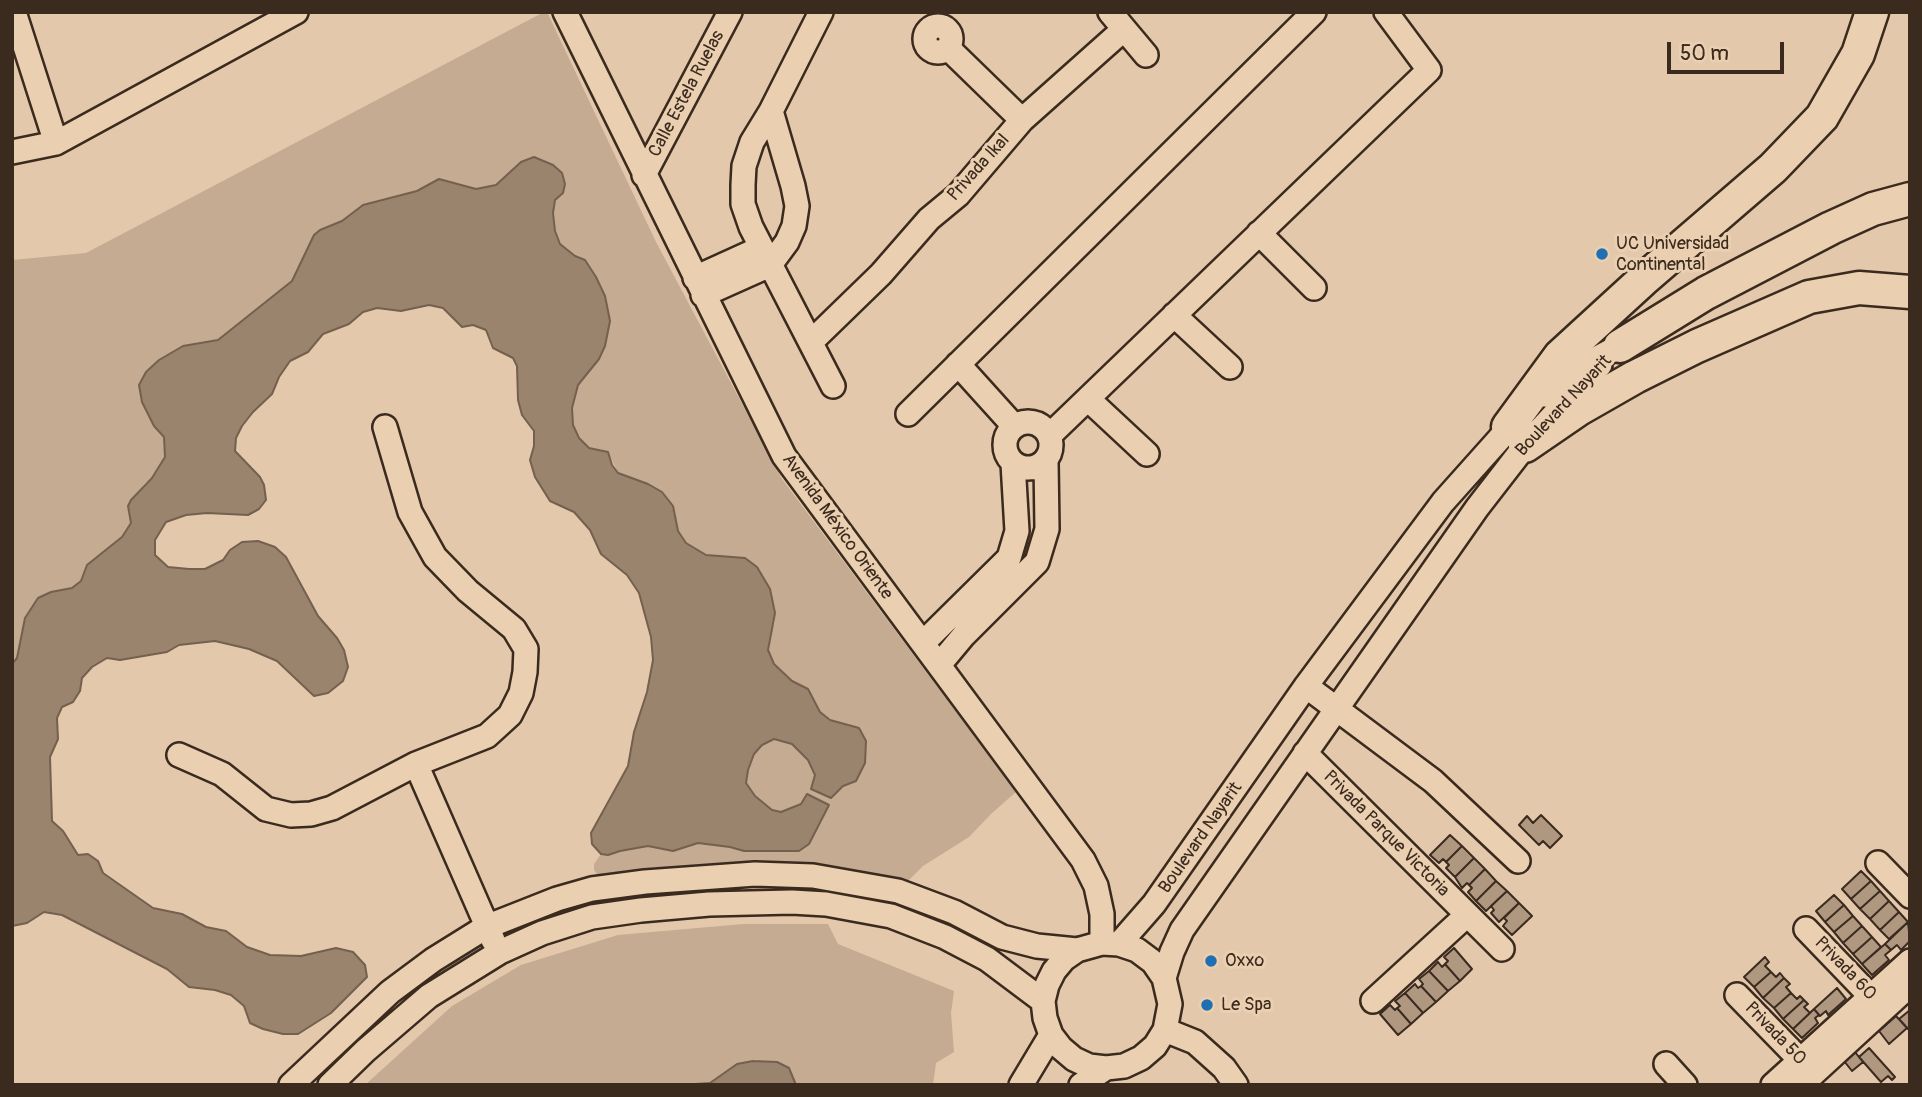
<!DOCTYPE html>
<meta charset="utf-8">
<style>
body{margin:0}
#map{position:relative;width:1922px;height:1097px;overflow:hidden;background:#e3c8ab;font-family:Pangolin,sans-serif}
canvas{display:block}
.frame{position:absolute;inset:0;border:14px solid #3b2a1e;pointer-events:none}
.scale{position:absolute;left:1667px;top:42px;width:117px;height:32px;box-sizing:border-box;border:4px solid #3b2a1e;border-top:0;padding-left:9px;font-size:21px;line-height:24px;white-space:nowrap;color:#3b2a1e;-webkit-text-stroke:5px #eacfb1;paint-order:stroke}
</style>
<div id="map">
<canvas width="1922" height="1097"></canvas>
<div class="frame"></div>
<div class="scale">50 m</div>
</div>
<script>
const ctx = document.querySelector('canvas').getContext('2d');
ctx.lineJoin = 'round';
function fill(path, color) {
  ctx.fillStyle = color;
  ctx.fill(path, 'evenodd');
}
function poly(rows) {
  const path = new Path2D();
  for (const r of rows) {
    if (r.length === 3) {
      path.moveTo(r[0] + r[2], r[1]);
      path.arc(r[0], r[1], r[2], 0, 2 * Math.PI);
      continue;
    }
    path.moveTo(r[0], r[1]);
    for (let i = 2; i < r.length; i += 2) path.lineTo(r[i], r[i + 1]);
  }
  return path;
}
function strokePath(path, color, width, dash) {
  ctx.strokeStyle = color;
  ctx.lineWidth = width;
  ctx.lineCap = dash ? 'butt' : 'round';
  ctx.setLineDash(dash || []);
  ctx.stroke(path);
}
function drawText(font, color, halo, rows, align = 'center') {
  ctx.font = font + ' Pangolin,sans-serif';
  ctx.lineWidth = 6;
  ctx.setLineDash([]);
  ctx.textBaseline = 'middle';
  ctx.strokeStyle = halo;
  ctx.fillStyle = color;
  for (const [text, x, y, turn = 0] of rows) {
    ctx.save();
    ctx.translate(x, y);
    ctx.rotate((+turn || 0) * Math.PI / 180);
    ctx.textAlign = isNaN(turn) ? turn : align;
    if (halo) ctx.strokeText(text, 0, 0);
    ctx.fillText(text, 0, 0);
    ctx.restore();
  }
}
const green = poly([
 [544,12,547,12,656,242,782,479,1016,792,991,814,969,837,923,866,909,880,899,885,599,877,594,870,594,864,601,854,608,855,620,851,648,846,673,851,698,843,730,847,744,851,819,823,829,805,801,804,781,812,772,810,755,796,746,783,748,770,754,754,762,745,774,739,792,744,808,760,815,775,811,789,858,728,830,720,820,712,807,689,792,681,774,664,768,650,769,635,775,622,723,558,706,555,686,543,678,531,673,506,648,484,618,473,608,452,589,448,579,438,573,425,572,408,578,385,599,358,605,346,610,321,605,296,585,261,575,256,560,244,554,231,553,213,555,200,563,193,512,170,496,185,476,189,439,180,417,191,363,205,342,221,320,230,314,235,292,281,217,341,183,346,159,360,146,371,139,385,142,402,154,426,164,437,165,457,152,478,144,484,128,507,131,523,123,537,87,565,82,581,72,588,51,592,25,618,17,658,12,664,12,260,86,253],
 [743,924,828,924,838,944,954,991,951,1013,954,1052,936,1063,933,1085,796,1085,795,1081,777,1062,753,1061,737,1064,710,1083,682,1085,365,1085,452,1006,521,965,618,935]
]);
const water = poly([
 [534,157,553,165,562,173,565,184,563,193,555,200,553,213,555,231,560,244,575,256,585,260,596,277,605,296,610,321,605,346,599,359,578,385,572,408,573,425,579,438,589,448,608,452,612,465,618,473,648,484,662,492,673,506,678,531,686,543,706,555,745,558,757,567,770,589,775,613,768,650,774,664,792,681,808,689,820,712,830,720,859,728,866,741,865,763,856,781,843,786,831,798,811,789,815,775,808,760,792,744,774,739,762,745,754,754,748,770,746,783,755,796,772,810,781,812,801,804,807,794,829,805,809,844,799,851,744,851,730,847,698,843,673,851,648,846,620,851,608,855,601,854,592,844,591,833,628,766,634,732,647,692,653,660,651,637,639,593,627,575,601,554,590,530,574,512,550,501,535,477,530,460,534,446,534,431,522,415,518,400,517,366,513,358,493,348,486,330,473,325,462,327,443,308,429,305,401,311,377,308,363,312,349,324,323,334,308,352,290,361,279,377,272,394,253,412,242,426,236,438,235,451,260,477,264,485,266,500,259,509,248,515,207,513,186,515,166,522,155,540,155,555,168,567,189,569,205,569,223,560,230,550,242,542,258,541,275,547,286,557,318,616,337,638,344,650,348,667,343,681,328,693,314,696,277,661,249,649,215,641,179,645,167,652,120,660,107,658,92,667,82,678,80,691,73,702,62,707,57,718,58,739,50,757,52,821,63,831,78,855,88,854,98,861,103,873,153,908,182,914,206,927,226,931,247,947,270,955,301,956,336,948,353,952,365,965,367,977,331,1013,298,1034,283,1034,263,1029,250,1023,244,1006,231,995,215,990,189,987,167,969,62,915,44,912,27,923,12,926,12,664,17,658,25,618,38,598,51,592,72,588,81,581,87,565,122,537,131,523,128,506,131,500,152,478,165,457,164,437,154,426,142,402,139,385,146,372,159,360,183,346,218,340,292,281,314,235,320,230,342,221,363,205,417,191,439,179,476,189,496,185,521,162,534,157],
 [753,1061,777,1062,789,1068,796,1085,682,1085,710,1083,737,1064,753,1061]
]);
const building = poly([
 [1541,815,1562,836,1550,848,1543,841,1539,845,1519,825,1527,816,1533,823,1541,815],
 [1450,835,1462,846,1446,862,1443,859,1439,863,1430,855,1450,835],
 [1462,846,1474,858,1455,877,1446,868,1449,865,1446,862,1462,846],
 [1474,858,1485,869,1469,885,1467,883,1462,888,1455,877,1474,858],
 [1485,869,1496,881,1476,901,1468,892,1472,888,1469,885,1485,869],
 [1861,871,1871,881,1851,899,1842,889,1861,871],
 [1496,881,1507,891,1486,911,1476,901,1496,881],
 [1871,881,1880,891,1860,909,1851,899,1871,881],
 [1507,891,1519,903,1499,922,1491,913,1494,910,1491,906,1507,891],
 [1880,891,1889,901,1870,919,1860,909,1880,891],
 [1834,895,1844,905,1825,922,1816,911,1834,895],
 [1889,901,1899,912,1880,930,1870,919,1889,901],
 [1519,903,1532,916,1512,935,1503,926,1507,921,1504,918,1519,903],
 [1844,905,1853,916,1834,932,1825,922,1844,905],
 [1899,912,1908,922,1889,939,1880,930,1899,912],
 [1853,916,1862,926,1843,943,1834,932,1853,916],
 [1908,922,1910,941,1901,950,1897,945,1891,950,1885,944,1908,922],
 [1862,926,1872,937,1853,954,1843,943,1862,926],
 [1872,937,1881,947,1862,964,1853,954,1872,937],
 [1885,944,1891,950,1885,955,1889,960,1872,975,1862,964,1885,944],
 [1454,948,1472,969,1460,981,1445,964,1448,961,1444,957,1454,948],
 [1765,957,1769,962,1765,966,1771,972,1754,987,1744,977,1765,957],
 [1438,962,1442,967,1445,964,1460,981,1448,991,1429,971,1438,962],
 [1429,971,1448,991,1436,1002,1421,986,1423,984,1419,979,1429,971],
 [1771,972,1776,977,1780,973,1784,978,1763,998,1754,987,1771,972],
 [1784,978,1790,984,1786,987,1791,993,1774,1008,1763,998,1784,978],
 [1415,984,1418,988,1421,986,1436,1002,1423,1013,1405,993,1415,984],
 [1837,988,1846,999,1828,1015,1826,1011,1820,1016,1814,1009,1837,988],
 [1405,993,1423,1013,1411,1024,1397,1008,1400,1006,1395,1001,1405,993],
 [1791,993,1797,999,1800,996,1804,1000,1783,1019,1774,1008,1791,993],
 [1804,1000,1808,1004,1804,1007,1810,1013,1793,1029,1783,1019,1804,1000],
 [1390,1005,1395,1010,1397,1008,1411,1024,1398,1035,1380,1014,1390,1005],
 [1814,1009,1819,1015,1815,1018,1818,1023,1802,1038,1793,1029,1814,1009],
 [1910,1010,1910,1031,1899,1019,1910,1010],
 [1896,1016,1907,1028,1889,1044,1879,1031,1896,1016],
 [1869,1048,1895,1077,1892,1080,1888,1076,1881,1082,1859,1057,1869,1048],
 [1855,1052,1863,1062,1852,1071,1844,1061,1855,1052]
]);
const minor = poly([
 [14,12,56,143],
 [565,12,784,456,1083,860,1096,886,1102,914,1102,943],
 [821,12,771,111,752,142,744,166,743,185,743,204,751,227,833,386],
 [1110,12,1146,55],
 [938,39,13],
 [948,48,1022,120],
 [12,152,56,143,296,12],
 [644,175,730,12],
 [1259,233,1314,288],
 [695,278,761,248],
 [703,295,770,265,787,242,794,226,797,206,793,186,771,111],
 [1174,315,1230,367],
 [811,342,881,274,929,219,958,195,1022,120,1123,30],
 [958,364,1014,426],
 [1544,395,1564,376,1620,346],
 [1088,399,1147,454],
 [908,414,1314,12],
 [1028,445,23],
 [1050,435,1429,70,1386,12],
 [923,643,1009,558,1017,531,1013,463],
 [939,665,964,635,1037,562,1047,529,1046,461],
 [1306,686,1433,781,1518,861],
 [1305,753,1502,949],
 [179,755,222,774,266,809,291,815,311,814,332,808,416,764,487,736,510,715,521,693,525,672,526,649,514,629,468,591,435,557,410,512,385,427],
 [416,764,493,940],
 [1878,863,1910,896],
 [1806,929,1881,1007],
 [1119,944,1154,904,1306,686,1443,502,1518,418],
 [1164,978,1172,952,1182,930,1477,508,1525,446,1600,365],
 [1737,995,1811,1071],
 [1373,1001,1467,915],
 [1165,1030,1195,1042,1224,1068,1236,1085],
 [1666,1064,1685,1085],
 [291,1085,390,992,433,960,486,927,557,899,592,889,645,882,755,874,813,876,898,891,954,912,1002,937,1037,946,1077,950],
 [330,1085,365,1051,429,996,500,952,542,933,592,917,641,910,709,904,792,902,826,904,891,916,945,937,987,959,1043,1001],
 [1021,1085,1051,1035],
 [1081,1085,1106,1068,1124,1066,1141,1058,1155,1046,1165,1030,1170,1004,1164,978,1153,962,1137,950,1119,944,1102,943,1077,950,1064,959,1054,971,1047,985,1043,1001,1045,1018,1051,1035,1061,1048,1074,1059,1089,1066,1106,1068],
 [1773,1085,1910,961],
 [1801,1085,1910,985]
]);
const highway = poly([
 [1620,346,1706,293,1831,228,1873,209,1910,199],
 [1508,427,1560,356,1643,280,1773,168,1822,117,1858,54,1872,12],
 [1525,446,1579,409,1635,377,1697,346,1809,297,1859,288,1910,292]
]);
const markers = [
 [1602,254,7,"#1f6fb2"],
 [1211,961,7,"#1f6fb2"],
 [1207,1005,7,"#1f6fb2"]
];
const streetNames = [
 ["Calle Estela Ruelas",687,94,-62],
 ["Privada Ikal",979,168,-48],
 ["Boulevard Nayarit",1564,406,-47],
 ["Avenida México Oriente",837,527,54],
 ["Privada Parque Victoria",1386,834,45],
 ["Boulevard Nayarit",1201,838,-55],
 ["Privada 60",1845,969,46],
 ["Privada 50",1775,1034,46]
];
const poiNames = [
 ["UC Universidad",1616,244],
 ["Continental",1616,265],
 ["Oxxo",1225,961],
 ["Le Spa",1221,1005]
];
fill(green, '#c4ab91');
fill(water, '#9a846e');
strokePath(water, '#74604e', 2);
fill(building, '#af9780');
strokePath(building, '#3b2a1e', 2);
strokePath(minor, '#3b2a1e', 28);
strokePath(highway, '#3b2a1e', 37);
strokePath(minor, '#eacfb1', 23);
strokePath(highway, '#eacfb1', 32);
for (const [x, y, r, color] of markers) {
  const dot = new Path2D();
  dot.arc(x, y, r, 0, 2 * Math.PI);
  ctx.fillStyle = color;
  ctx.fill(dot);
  strokePath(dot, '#eacfb1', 2.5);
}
drawText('18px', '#3b2a1e', '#eacfb1', streetNames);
drawText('18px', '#3b2a1e', '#eacfb1', poiNames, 'left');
</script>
